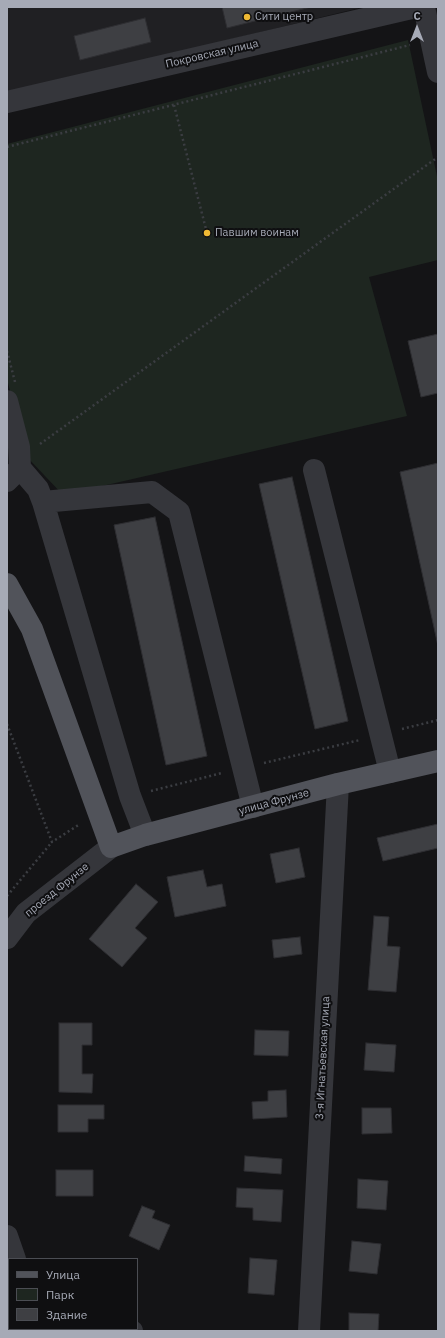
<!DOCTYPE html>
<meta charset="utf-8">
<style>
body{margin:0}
#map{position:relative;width:445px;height:1338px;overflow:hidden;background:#141416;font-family:"IBM Plex Sans",sans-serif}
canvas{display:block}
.frame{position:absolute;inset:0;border:8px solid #a6aab6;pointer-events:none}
.legend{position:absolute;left:8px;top:1258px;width:130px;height:72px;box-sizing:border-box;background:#0f0f11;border:1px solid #4b4d53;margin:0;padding:5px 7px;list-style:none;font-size:12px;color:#a6aab6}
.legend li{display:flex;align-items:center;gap:8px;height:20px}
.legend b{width:20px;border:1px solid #4b4d53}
.north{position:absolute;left:397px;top:8px;width:40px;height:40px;-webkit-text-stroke:3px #0f0f11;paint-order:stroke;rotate:0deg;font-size:11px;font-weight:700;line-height:16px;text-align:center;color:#a6aab6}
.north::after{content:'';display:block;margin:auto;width:14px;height:18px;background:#a6aab6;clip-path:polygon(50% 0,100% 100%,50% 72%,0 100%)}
</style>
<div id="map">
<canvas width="445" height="1338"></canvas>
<div class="frame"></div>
<ul class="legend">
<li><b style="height:5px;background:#51535a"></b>Улица</li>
<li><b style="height:11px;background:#1e2620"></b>Парк</li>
<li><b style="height:11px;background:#3e3f43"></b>Здание</li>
</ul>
<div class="north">С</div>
</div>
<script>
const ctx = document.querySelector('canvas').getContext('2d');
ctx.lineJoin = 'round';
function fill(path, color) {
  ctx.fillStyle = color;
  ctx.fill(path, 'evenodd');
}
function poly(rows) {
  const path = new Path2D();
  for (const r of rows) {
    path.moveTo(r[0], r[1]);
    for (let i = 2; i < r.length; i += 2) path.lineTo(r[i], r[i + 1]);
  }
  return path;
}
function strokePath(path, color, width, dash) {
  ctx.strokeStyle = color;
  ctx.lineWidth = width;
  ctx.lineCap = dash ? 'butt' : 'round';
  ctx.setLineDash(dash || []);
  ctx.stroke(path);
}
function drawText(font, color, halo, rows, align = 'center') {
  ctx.font = font + ' "IBM Plex Sans",sans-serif';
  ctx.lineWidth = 4;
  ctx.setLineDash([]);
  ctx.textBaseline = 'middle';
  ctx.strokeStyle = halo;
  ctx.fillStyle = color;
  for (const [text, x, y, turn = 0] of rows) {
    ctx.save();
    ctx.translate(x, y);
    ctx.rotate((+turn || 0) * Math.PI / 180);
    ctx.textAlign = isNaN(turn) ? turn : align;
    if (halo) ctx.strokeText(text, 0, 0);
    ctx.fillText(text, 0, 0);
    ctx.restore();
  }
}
const built = poly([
 [7,7,363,7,7,94]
]);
const green = poly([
 [408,40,438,181,438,260,369,277,407,416,63,495,27,457,7,379,7,144]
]);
const building = poly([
 [222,7,311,7,227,28,222,7],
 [145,18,151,42,80,60,74,36,145,18],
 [438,334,438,393,421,397,408,341,438,334],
 [438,463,438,646,400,472,438,463],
 [292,477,348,721,315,729,259,484,292,477],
 [155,517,207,756,166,765,114,525,155,517],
 [438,824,438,848,383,861,377,838,438,824],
 [299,848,305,877,276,883,270,854,299,848],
 [203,870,207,887,222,884,226,906,175,917,167,877,203,870],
 [136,884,158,902,135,928,147,938,122,967,89,939,136,884],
 [374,916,389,917,387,946,400,947,396,992,368,990,374,916],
 [300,937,302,954,274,958,272,940,300,937],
 [59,1023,92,1023,92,1045,82,1045,82,1074,93,1074,92,1093,59,1092,59,1023],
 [255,1030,289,1031,288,1056,254,1055,255,1030],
 [366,1043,396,1045,394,1072,364,1070,366,1043],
 [286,1090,287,1117,253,1119,252,1102,268,1101,268,1091,286,1090],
 [58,1105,104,1105,104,1119,88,1119,88,1132,58,1132,58,1105],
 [362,1108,391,1108,392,1133,362,1134,362,1108],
 [245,1156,282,1159,281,1174,244,1171,245,1156],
 [56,1170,93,1170,93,1196,56,1196,56,1170],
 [358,1179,388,1181,386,1210,357,1208,358,1179],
 [237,1188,283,1190,281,1222,253,1220,253,1208,236,1207,237,1188],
 [142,1206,155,1211,152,1218,170,1225,159,1250,129,1236,142,1206],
 [352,1241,381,1244,377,1274,349,1271,352,1241],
 [250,1258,277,1260,274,1295,248,1293,250,1258],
 [349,1313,379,1314,378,1331,349,1331,349,1313]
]);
const path = poly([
 [174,105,207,233],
 [7,147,410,45],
 [7,351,15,382],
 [40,444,438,157],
 [7,724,52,842,80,824],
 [402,729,438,720],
 [264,763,360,740],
 [151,791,222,773],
 [7,896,52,842]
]);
const minor = poly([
 [424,7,438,72],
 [7,102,416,7],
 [7,401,19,447,20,468,7,481],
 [20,468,38,489,43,502,130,796,145,835],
 [314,470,390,772],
 [43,502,152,492,179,512,253,807],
 [7,938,26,913,111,847],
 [7,1236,15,1259],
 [128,1329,132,1331],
 [14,1331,14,1329],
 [309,1331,338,784]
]);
const major = poly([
 [7,584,32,629,111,847,145,835,338,784,438,761]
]);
const markers = [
 [247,17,4,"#efb934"],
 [207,233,4,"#efb934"]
];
const poiNames = [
 ["Сити центр",255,17],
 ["Павшим воинам",215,233]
];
const streetNames = [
 ["Покровская улица",212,54,-13],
 ["улица Фрунзе",274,802,-15],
 ["проезд Фрунзе",57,890,-39],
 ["3-я Игнатьевская улица",323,1058,-87]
];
fill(built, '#202023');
fill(green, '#1e2620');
fill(building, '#3e3f43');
strokePath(building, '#2e2e32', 1);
strokePath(path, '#3b3d42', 2.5, [2, 3]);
strokePath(minor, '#35363b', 22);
strokePath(major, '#51535a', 22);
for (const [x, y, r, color] of markers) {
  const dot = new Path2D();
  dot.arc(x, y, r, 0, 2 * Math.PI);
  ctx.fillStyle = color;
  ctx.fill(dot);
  strokePath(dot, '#0f0f11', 1.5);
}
drawText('11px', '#a6aab6', '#0f0f11', poiNames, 'left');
drawText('11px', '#a6aab6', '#0f0f11', streetNames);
</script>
